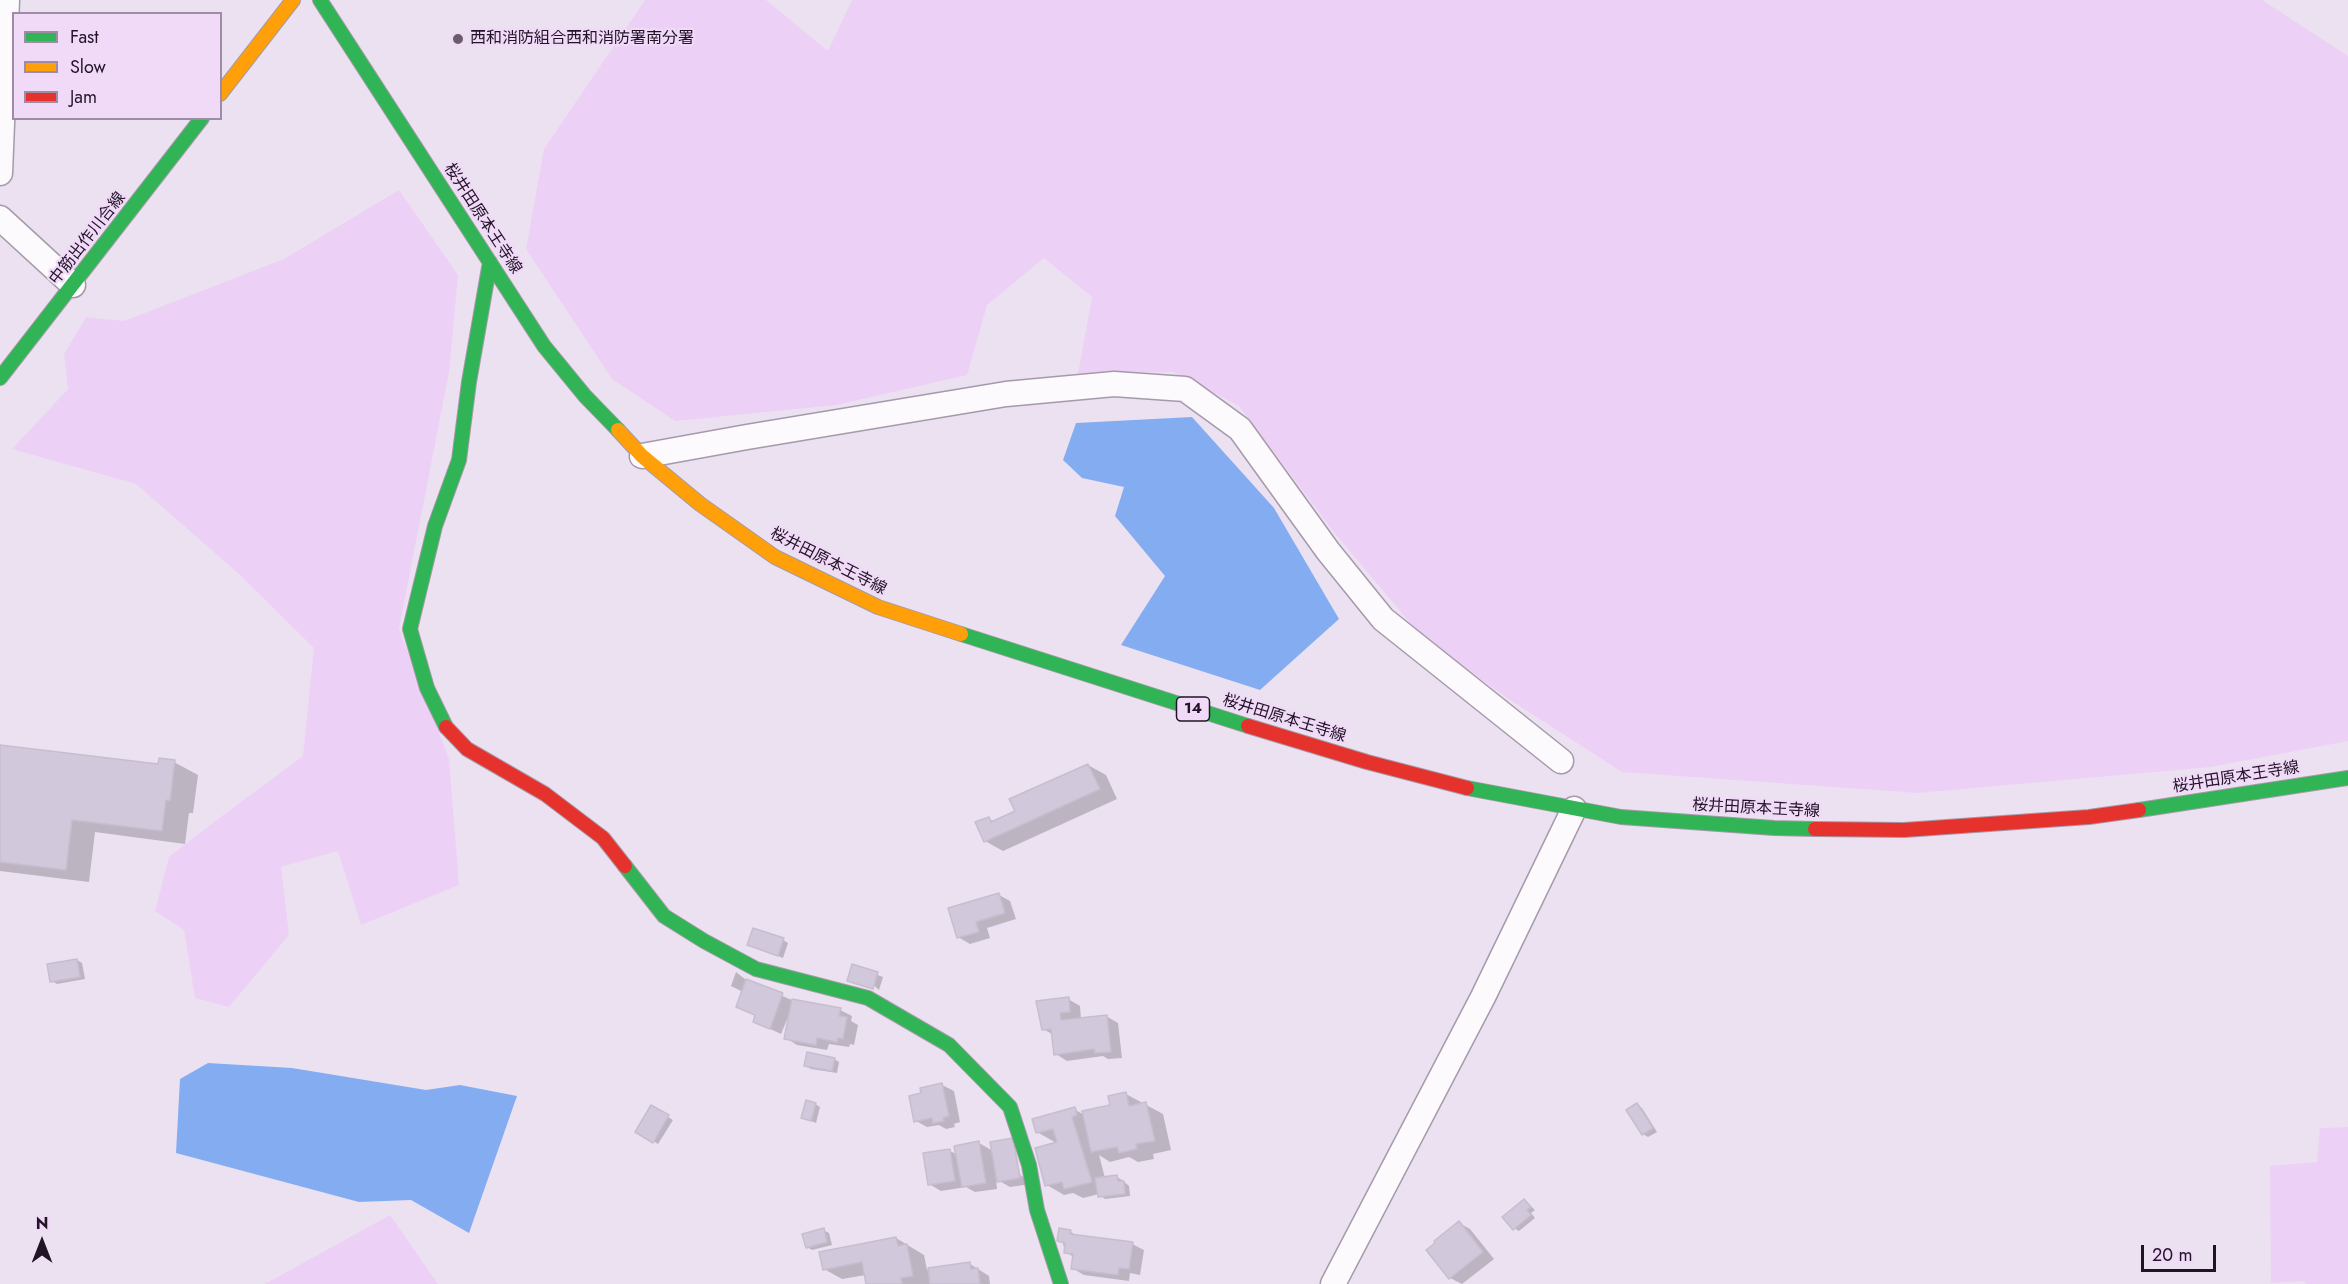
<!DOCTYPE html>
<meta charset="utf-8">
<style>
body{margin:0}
#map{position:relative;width:2348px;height:1284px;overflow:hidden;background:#ece1f1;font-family:Jost,sans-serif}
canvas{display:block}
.legend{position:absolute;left:12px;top:12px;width:210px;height:108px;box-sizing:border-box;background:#f0daf8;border:2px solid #9e8ba4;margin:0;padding:8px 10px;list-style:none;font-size:18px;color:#221426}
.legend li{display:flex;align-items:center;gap:12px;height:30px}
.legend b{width:30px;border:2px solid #9e8ba4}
.north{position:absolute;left:12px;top:1212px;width:60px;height:60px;-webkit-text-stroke:4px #f0daf8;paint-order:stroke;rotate:0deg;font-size:16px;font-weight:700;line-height:24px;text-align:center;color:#221426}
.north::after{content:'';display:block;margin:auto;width:21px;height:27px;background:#221426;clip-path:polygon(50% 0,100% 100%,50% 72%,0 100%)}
.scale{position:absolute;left:2141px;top:1245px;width:75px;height:27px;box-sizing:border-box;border:3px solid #221426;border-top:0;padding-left:8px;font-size:18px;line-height:21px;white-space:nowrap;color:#221426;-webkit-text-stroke:4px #f0daf8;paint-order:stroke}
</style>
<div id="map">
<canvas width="2348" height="1284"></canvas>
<ul class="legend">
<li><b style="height:8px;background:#30b455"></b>Fast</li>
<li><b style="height:8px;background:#ff9f0a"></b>Slow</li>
<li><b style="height:8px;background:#e5322d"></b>Jam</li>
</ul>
<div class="north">N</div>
<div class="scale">20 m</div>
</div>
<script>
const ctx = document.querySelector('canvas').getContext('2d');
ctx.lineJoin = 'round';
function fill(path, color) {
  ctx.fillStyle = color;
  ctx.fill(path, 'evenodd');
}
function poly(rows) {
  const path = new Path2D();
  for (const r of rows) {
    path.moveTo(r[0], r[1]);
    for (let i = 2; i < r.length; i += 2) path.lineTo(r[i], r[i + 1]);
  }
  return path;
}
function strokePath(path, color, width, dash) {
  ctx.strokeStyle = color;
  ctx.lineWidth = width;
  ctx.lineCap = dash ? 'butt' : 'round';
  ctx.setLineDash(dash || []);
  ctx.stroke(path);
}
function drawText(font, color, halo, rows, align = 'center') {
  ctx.font = font + ' Jost,"Noto Sans JP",sans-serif';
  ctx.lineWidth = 4.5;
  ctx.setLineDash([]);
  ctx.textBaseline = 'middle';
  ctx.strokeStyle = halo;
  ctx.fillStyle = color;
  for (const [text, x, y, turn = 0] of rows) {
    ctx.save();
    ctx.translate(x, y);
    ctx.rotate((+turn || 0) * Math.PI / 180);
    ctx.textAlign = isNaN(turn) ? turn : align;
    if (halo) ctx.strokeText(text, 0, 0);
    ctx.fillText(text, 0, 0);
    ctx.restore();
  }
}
const green = poly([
 [645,0,766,0,828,51,852,0,2262,0,2348,56,2348,741,2211,767,1918,793,1622,772,1507,698,1421,636,1333,531,1239,406,1173,372,1078,374,1092,297,1044,258,987,305,967,375,836,405,675,421,612,379,526,249,544,149],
 [399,190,458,275,449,372,399,629,449,759,459,885,361,925,338,851,281,867,289,935,229,1007,195,998,184,930,155,911,169,857,214,822,303,756,314,648,239,574,136,484,12,449,68,389,64,354,86,317,124,321,284,259],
 [2348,1127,2348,1284,2306,1284,2304,1281,2271,1283,2270,1166,2317,1162,2320,1128],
 [390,1215,438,1284,265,1284]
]);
const water = poly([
 [1192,417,1274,508,1339,619,1260,690,1121,645,1165,576,1115,516,1124,487,1082,478,1063,460,1076,423],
 [208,1063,292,1068,426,1090,460,1085,517,1096,469,1233,411,1200,359,1202,176,1153,180,1079]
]);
const shadow = poly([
 [0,746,160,766,174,762,198,775,193,813,189,813,185,844,95,832,89,882,0,871],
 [1088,765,1106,775,1117,799,1003,851,985,841,988,818,994,822,1017,812],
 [999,895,1010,901,1016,919,987,928,990,938,970,944,958,937],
 [783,940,788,943,783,958,749,945],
 [77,960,82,963,85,979,57,984,52,981],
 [853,966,883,977,879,990],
 [736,972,746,980,794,1001,840,1010,852,1016,851,1021,858,1025,854,1045,850,1044,849,1047,829,1044,827,1050,797,1045,786,1038,790,1017,788,1017,781,1034,755,1022,757,1016,738,1006,743,992,731,986],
 [1068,999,1080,1006,1081,1019,1106,1016,1118,1023,1122,1058,1108,1059,1103,1056,1067,1061,1056,1054,1054,1035,1043,1029],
 [834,1059,839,1062,837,1073,811,1069,806,1066],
 [942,1085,954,1091,960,1122,954,1124,955,1127,946,1129,939,1125,927,1127,916,1121,923,1094],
 [1126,1094,1163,1114,1171,1150,1153,1154,1154,1159,1138,1162,1129,1157,1110,1162,1099,1155,1105,1178,1117,1177,1122,1180,1129,1186,1130,1196,1105,1199,1099,1194,1083,1198,1073,1193,1064,1195,1047,1185,1058,1144,1037,1132,1074,1109,1084,1115,1112,1106],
 [815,1104,820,1107,816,1123,802,1117],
 [1637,1105,1642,1108,1657,1132,1648,1137,1643,1134],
 [651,1107,673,1120,658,1144,637,1131],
 [979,1143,993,1151,1031,1184,1010,1187,996,1179,997,1189,975,1192,966,1187,941,1191,929,1184,950,1151,958,1155],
 [1524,1200,1535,1210,1531,1213,1535,1218,1519,1231,1514,1228],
 [1459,1223,1470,1229,1494,1259,1462,1284,1450,1278],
 [823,1230,829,1233,832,1245,812,1250,807,1247],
 [1060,1230,1071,1232,1079,1237,1132,1244,1144,1250,1140,1275,1130,1273,1129,1281,1084,1275,1072,1268,1074,1257,1065,1252],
 [896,1238,924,1255,927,1270,970,1264,989,1276,990,1284,868,1284,866,1275,842,1279,824,1269]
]);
const building = poly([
 [0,745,158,764,159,758,175,760,170,801,166,800,162,831,72,820,66,870,0,862,0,745],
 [1088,764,1100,789,984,842,975,822,989,817,991,822,1015,811,1009,799,1088,764],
 [999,893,1005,913,976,922,979,932,957,938,948,908,999,893],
 [753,928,784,938,778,956,747,945,753,928],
 [77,959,80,977,50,982,47,964,77,959],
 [852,964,878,972,873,989,847,981,852,964],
 [746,979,783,993,770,1029,753,1022,755,1015,736,1007,746,979],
 [1069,997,1070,1012,1060,1013,1061,1020,1107,1015,1111,1052,1095,1053,1094,1049,1054,1055,1051,1029,1042,1030,1036,1001,1069,997],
 [792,999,841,1008,839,1016,847,1017,843,1039,838,1038,837,1042,817,1038,816,1045,784,1039,792,999],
 [807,1052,835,1058,832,1071,804,1066,807,1052],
 [942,1083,949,1116,943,1118,944,1121,933,1123,932,1118,914,1122,909,1096,921,1093,920,1088,942,1083],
 [1126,1092,1129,1106,1146,1102,1155,1141,1136,1144,1137,1149,1119,1153,1117,1147,1091,1152,1082,1111,1110,1105,1108,1096,1126,1092],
 [806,1100,816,1103,811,1121,801,1118,806,1100],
 [1637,1103,1653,1128,1642,1135,1626,1110,1637,1103],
 [651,1105,669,1115,653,1143,635,1132,651,1105],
 [1075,1107,1077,1115,1072,1117,1092,1182,1064,1189,1062,1182,1045,1186,1035,1148,1057,1142,1053,1129,1036,1133,1032,1119,1075,1107],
 [1013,1138,1020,1178,997,1182,990,1142,1013,1138],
 [979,1141,986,1183,962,1187,954,1146,979,1141],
 [950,1149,955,1181,928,1185,923,1153,950,1149],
 [1117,1175,1118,1181,1124,1181,1125,1194,1098,1197,1095,1178,1117,1175],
 [1524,1199,1531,1207,1527,1210,1531,1215,1513,1230,1502,1217,1524,1199],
 [1459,1221,1483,1252,1449,1279,1426,1250,1435,1243,1434,1241,1459,1221],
 [824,1228,827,1242,806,1248,802,1234,824,1228],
 [1059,1228,1071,1230,1070,1234,1133,1242,1129,1269,1119,1268,1118,1275,1071,1269,1073,1254,1064,1253,1065,1243,1057,1241,1059,1228],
 [896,1237,898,1246,907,1244,913,1276,901,1278,902,1284,866,1284,862,1262,823,1270,819,1252,896,1237],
 [970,1262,971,1269,978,1268,980,1284,930,1284,928,1268,970,1262]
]);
const street = poly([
 [0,173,7,0],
 [0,218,73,285],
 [642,456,747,437,1006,394,1114,384,1185,389,1240,429,1328,551,1383,619,1561,761],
 [1333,1284,1483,997,1574,809]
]);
const fast = poly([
 [320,0,544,346,585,396,618,430],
 [0,378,202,118],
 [961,634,1248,726],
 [446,727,427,688,410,629,435,526,459,460,469,382,490,262],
 [1467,788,1621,817,1774,828,1815,829],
 [2139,810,2348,778],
 [625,866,664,916,704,941,756,969,868,998,949,1045,1010,1107,1029,1165,1037,1210,1061,1284]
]);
const slow = poly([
 [220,94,293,0],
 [618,430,642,456,700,504,775,557,878,607,961,634]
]);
const jam = poly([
 [1248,726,1367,762,1467,788],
 [446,727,467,749,545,794,603,838,625,866],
 [1815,829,1904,830,2089,817,2139,810]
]);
const markers = [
 [458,39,6,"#695c6d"]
];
const shields = [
 [1193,709,33]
];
const shieldNames = [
 ["14",1193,709]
];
const poiNames = [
 ["西和消防組合西和消防署南分署",470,39]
];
const streetNames = [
 ["桜井田原本王寺線",482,219,57],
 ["中筋出作川合線",88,239,-52],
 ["桜井田原本王寺線",828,562,27],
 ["桜井田原本王寺線",1284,719,17],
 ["桜井田原本王寺線",2236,778,-9],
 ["桜井田原本王寺線",1756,809,3]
];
fill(green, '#edd0f6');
fill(water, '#84adf1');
fill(shadow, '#0003');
fill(building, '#d2c8dc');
strokePath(building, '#c6becf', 1.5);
strokePath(street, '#a59aaa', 27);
strokePath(fast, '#a59aaa', 16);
strokePath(slow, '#a59aaa', 16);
strokePath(jam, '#a59aaa', 16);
strokePath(street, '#fcfafd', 24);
strokePath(fast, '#30b455', 14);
strokePath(slow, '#ff9f0a', 14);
strokePath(jam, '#e5322d', 14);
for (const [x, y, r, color] of markers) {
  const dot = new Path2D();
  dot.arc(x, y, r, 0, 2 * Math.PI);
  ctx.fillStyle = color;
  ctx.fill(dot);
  strokePath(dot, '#f0daf8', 2);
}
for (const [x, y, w] of shields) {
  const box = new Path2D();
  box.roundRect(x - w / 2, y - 12, w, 24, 4.5);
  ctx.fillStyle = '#f0daf8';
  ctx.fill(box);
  strokePath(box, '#221426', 1.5);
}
drawText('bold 15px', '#221426', null, shieldNames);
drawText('16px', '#221426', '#f0daf8', poiNames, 'left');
drawText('16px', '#221426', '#f0daf8', streetNames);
</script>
